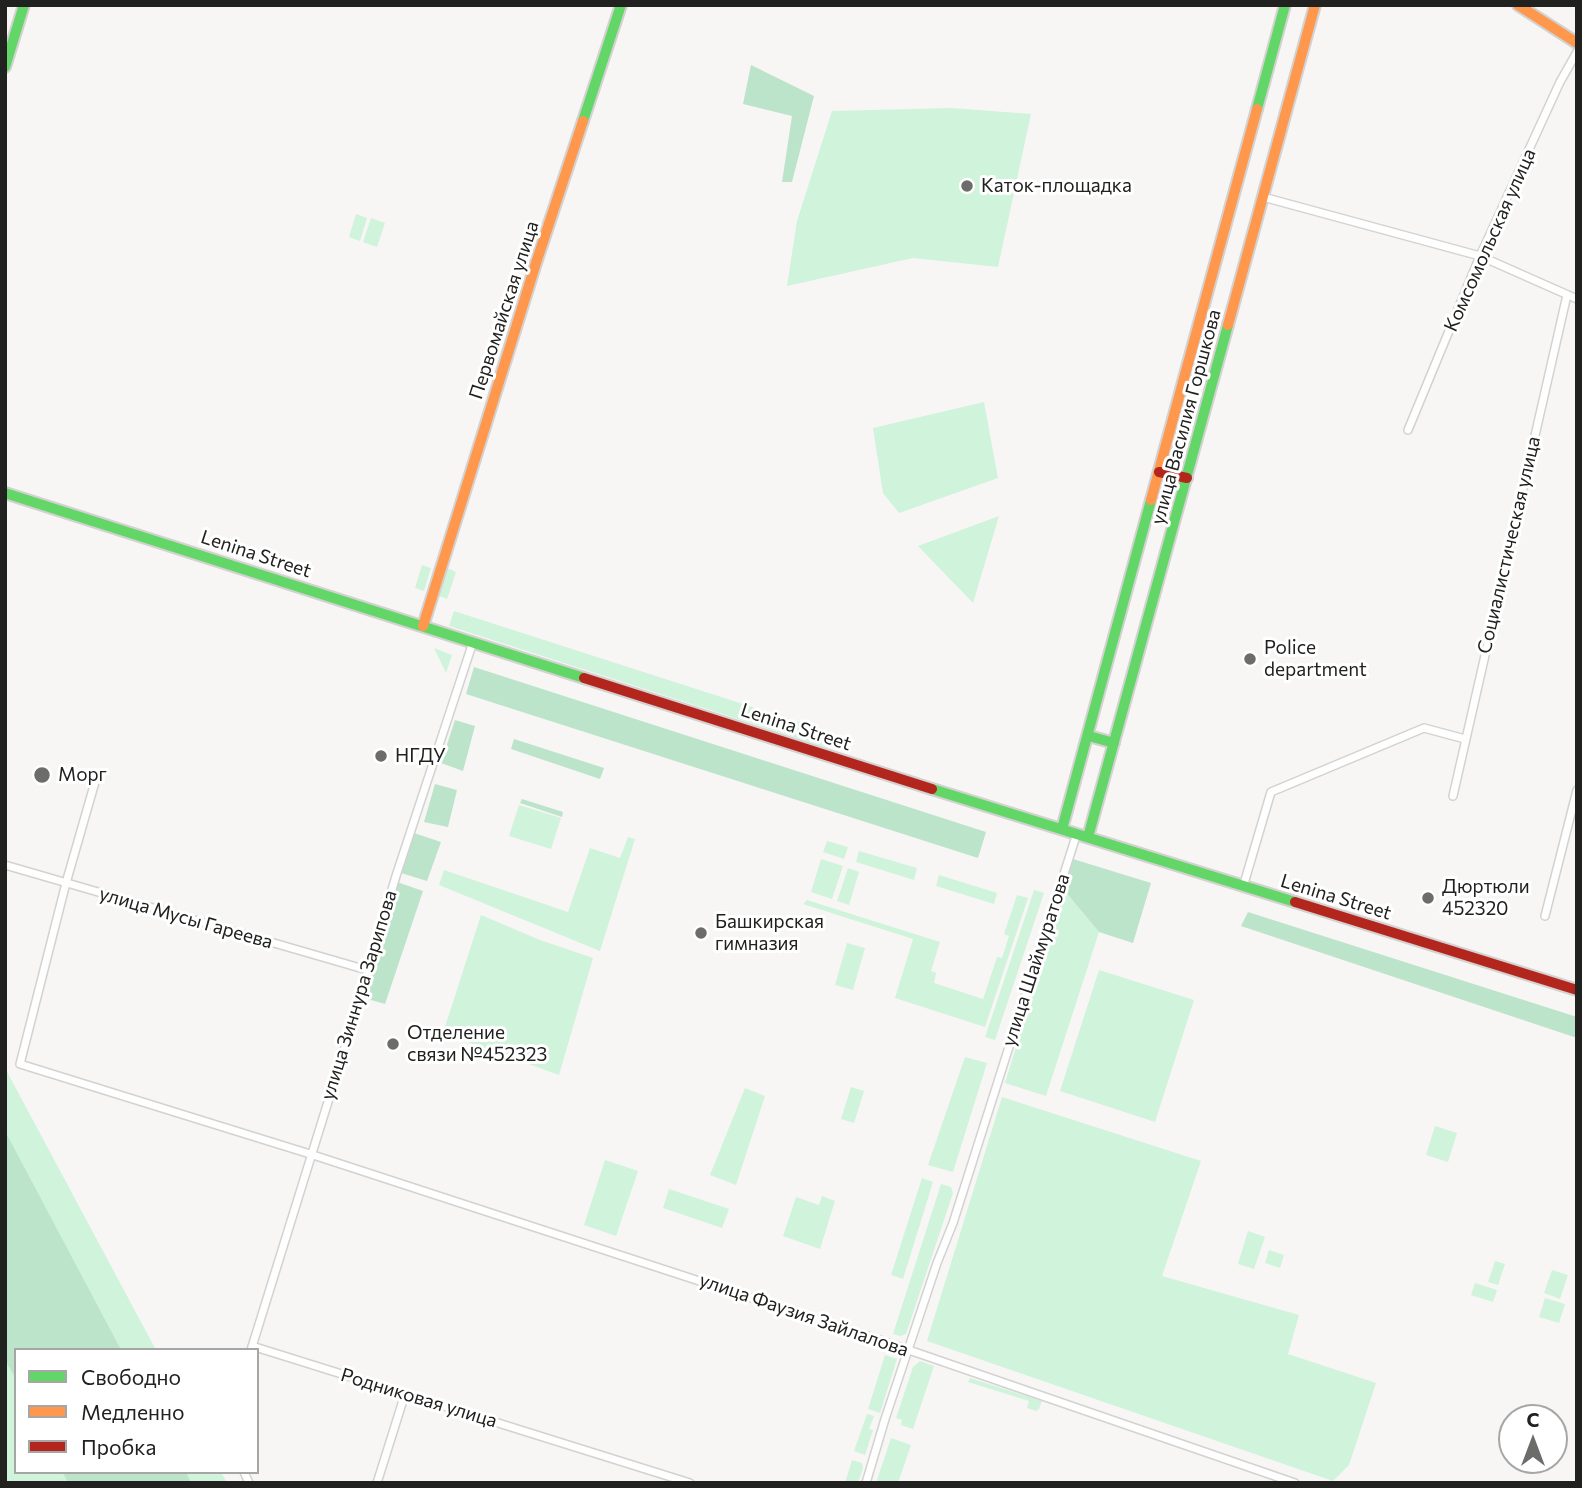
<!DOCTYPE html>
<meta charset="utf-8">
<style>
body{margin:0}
#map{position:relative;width:1582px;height:1488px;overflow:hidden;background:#f7f6f5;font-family:Commissioner,sans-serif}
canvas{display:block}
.frame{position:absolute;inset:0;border:7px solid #212120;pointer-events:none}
.legend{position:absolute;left:14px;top:1348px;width:245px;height:126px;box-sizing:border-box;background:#fff;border:2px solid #a6a6a6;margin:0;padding:9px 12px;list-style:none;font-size:21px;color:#212120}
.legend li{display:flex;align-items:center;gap:14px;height:35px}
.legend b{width:35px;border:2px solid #a6a6a6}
.north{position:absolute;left:1498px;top:1404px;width:70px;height:70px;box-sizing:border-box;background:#fff;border:2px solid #a6a6a6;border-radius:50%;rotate:0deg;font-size:19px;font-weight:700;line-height:28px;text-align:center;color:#212120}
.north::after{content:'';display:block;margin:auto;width:24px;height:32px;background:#6c6c6b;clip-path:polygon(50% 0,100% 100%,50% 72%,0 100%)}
</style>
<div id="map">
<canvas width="1582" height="1488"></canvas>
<div class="frame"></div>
<ul class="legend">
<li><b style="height:9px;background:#63d668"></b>Свободно</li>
<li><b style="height:9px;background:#ff974d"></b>Медленно</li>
<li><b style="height:9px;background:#b3261e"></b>Пробка</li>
</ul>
<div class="north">С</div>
</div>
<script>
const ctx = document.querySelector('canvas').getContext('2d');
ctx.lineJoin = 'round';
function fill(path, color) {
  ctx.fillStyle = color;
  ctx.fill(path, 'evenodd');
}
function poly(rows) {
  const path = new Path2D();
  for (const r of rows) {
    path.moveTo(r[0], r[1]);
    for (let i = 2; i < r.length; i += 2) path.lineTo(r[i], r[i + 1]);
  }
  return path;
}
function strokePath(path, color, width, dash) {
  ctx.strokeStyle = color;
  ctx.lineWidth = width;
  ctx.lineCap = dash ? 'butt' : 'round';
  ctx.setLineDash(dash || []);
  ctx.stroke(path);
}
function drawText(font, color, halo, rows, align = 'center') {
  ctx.font = font + ' Commissioner,sans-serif';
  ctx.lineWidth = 6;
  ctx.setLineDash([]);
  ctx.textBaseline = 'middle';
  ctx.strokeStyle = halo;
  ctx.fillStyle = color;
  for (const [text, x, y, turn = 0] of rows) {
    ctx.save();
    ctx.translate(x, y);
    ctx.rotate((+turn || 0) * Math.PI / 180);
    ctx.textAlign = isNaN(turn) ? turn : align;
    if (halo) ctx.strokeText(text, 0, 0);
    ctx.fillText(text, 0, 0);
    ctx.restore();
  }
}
const green = poly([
 [951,108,1031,114,998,267,913,258,787,286,797,221,832,111],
 [356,214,367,218,360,241,349,237],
 [371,218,385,223,377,247,363,242],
 [984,402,998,478,899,513,883,493,873,428],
 [999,516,973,603,918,546],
 [422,565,431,568,424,591,415,588],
 [447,568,456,572,447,599,437,595],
 [454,611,833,733,828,748,449,626],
 [434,648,452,655,446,673],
 [519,805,561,818,551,849,509,836],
 [628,837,635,839,600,951,439,885,444,870,568,912,590,848,620,858],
 [827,841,848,847,844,859,823,852],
 [859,851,917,868,914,880,856,862],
 [821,859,843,866,832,899,811,892],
 [848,868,859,872,849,905,837,901],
 [939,875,997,893,994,904,936,886],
 [1034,890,1044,893,995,1040,985,1037],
 [1064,890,1099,932,1046,1096,1005,1083],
 [1017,895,1028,898,985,1027,895,998,913,939,803,904,807,900,940,942,931,971,936,973,934,983,983,999,997,957,1002,958,1009,936,1004,934],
 [481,915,540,940,593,958,559,1075,443,1033],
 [847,943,865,948,853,990,835,985],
 [1099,970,1194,1000,1155,1122,1060,1091],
 [965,1057,987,1063,953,1172,928,1165],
 [5,1068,156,1350,16,1350,16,1472,221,1472,227,1483,5,1483],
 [851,1087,864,1091,854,1123,841,1119],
 [745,1088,765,1096,736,1185,710,1175],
 [1002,1097,1201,1161,1162,1276,1299,1315,1288,1354,1376,1383,1349,1465,1333,1481,927,1341],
 [1435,1126,1457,1133,1448,1162,1426,1155],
 [605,1160,638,1171,616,1236,584,1225],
 [922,1178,933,1182,903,1279,891,1275],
 [941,1184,951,1187,953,1193,906,1334,900,1336,893,1334],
 [669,1189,729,1209,722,1228,663,1208],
 [822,1196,835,1201,820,1249,783,1236,796,1197,819,1205],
 [1248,1231,1265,1237,1254,1269,1238,1264],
 [1269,1250,1284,1255,1280,1268,1265,1263],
 [1495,1261,1505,1264,1498,1285,1488,1282],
 [1552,1270,1568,1275,1560,1299,1544,1293],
 [1475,1283,1497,1290,1493,1302,1471,1295],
 [1545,1298,1565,1304,1559,1323,1539,1317],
 [885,1355,897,1359,880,1413,868,1409],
 [920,1361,934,1366,913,1429,901,1425,902,1420,896,1418,913,1367],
 [970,1378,1042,1401,1039,1409,1036,1411,1027,1408,1029,1401,968,1382],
 [867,1414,874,1416,869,1429,873,1430,865,1455,854,1451],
 [891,1438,911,1445,898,1483,876,1483],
 [852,1460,862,1463,863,1468,858,1483,845,1483]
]);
const forest = poly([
 [751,65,814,96,792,182,782,182,792,116,743,104],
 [474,667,986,832,978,858,466,694],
 [455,720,475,726,463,771,441,763],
 [514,739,604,768,600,779,511,749],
 [435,784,457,790,448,827,424,822],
 [522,799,563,812,562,817,520,803],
 [414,833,441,842,427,881,401,873],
 [1073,859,1151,883,1133,943,1099,932,1064,890],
 [397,882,423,891,385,1004,364,998],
 [1248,912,1577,1017,1577,1038,1241,926],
 [5,1131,121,1350,16,1350,16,1379,5,1360],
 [63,1472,186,1472,191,1483,68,1483]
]);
const street = poly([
 [1263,197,1480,256,1577,299],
 [1408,430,1480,256,1560,82,1577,52],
 [95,782,66,883,20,1064,310,1154,871,1337,1295,1483],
 [1453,796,1567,295],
 [5,865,367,970],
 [1243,887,1271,792,1424,728,1465,739],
 [1545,916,1577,790],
 [252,1346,690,1483],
 [251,1350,359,1002,396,876,473,642],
 [244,1472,249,1483],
 [377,1483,405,1394],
 [866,1483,885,1419,937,1263,953,1223,1077,833]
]);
const fast = poly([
 [5,67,24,5],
 [1257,109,1285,5],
 [583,121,621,5],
 [5,493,584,678],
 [1089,736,1114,743],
 [932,789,1295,902],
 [1062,829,1151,500],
 [1088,837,1228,325]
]);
const slow = poly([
 [1518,5,1577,43],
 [1228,325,1315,5],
 [1151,500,1257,109],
 [423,626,536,263,583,121]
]);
const jam = poly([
 [1159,472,1187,478],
 [584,678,932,789],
 [1295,902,1577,990]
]);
const markers = [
 [967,186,7,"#6c6c6b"],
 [1250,659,7,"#6c6c6b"],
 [381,756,7,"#6c6c6b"],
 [42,775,9,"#6c6c6b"],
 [1428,898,7,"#6c6c6b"],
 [701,933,7,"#6c6c6b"],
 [393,1044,7,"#6c6c6b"]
];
const poiNames = [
 ["Каток-площадка",981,186],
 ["Police",1264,648],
 ["department",1264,670],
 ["НГДУ",395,756],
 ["Морг",58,775],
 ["Дюртюли",1442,887],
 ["452320",1442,909],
 ["Башкирская",715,922],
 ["гимназия",715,944],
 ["Отделение",407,1033],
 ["связи №452323",407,1055]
];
const streetNames = [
 ["Комсомольская улица",1490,240,-66],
 ["Первомайская улица",504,310,-72],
 ["улица Василия Горшкова",1186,417,-75],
 ["Социалистическая улица",1509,545,-77],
 ["Lenina Street",256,554,18],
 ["Lenina Street",796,727,18],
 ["Lenina Street",1336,897,17],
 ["улица Мусы Гареева",186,918,16],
 ["улица Шаймуратова",1036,960,-72],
 ["улица Зиннура Зарипова",359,995,-73],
 ["улица Фаузия Зайлалова",804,1315,19],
 ["Родниковая улица",419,1398,17]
];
fill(green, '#cff3db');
fill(forest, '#bbe4ca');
strokePath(street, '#d3d2d1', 10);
strokePath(fast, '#d3d2d1', 14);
strokePath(slow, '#d3d2d1', 14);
strokePath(jam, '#d3d2d1', 14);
strokePath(street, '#fefefe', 7);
strokePath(fast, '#63d668', 10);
strokePath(slow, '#ff974d', 10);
strokePath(jam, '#b3261e', 10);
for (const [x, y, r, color] of markers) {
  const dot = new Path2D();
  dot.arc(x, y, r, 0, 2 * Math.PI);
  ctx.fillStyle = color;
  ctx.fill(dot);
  strokePath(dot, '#fff', 2.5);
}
drawText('19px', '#212120', '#fff', poiNames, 'left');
drawText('19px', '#212120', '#fff', streetNames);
</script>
